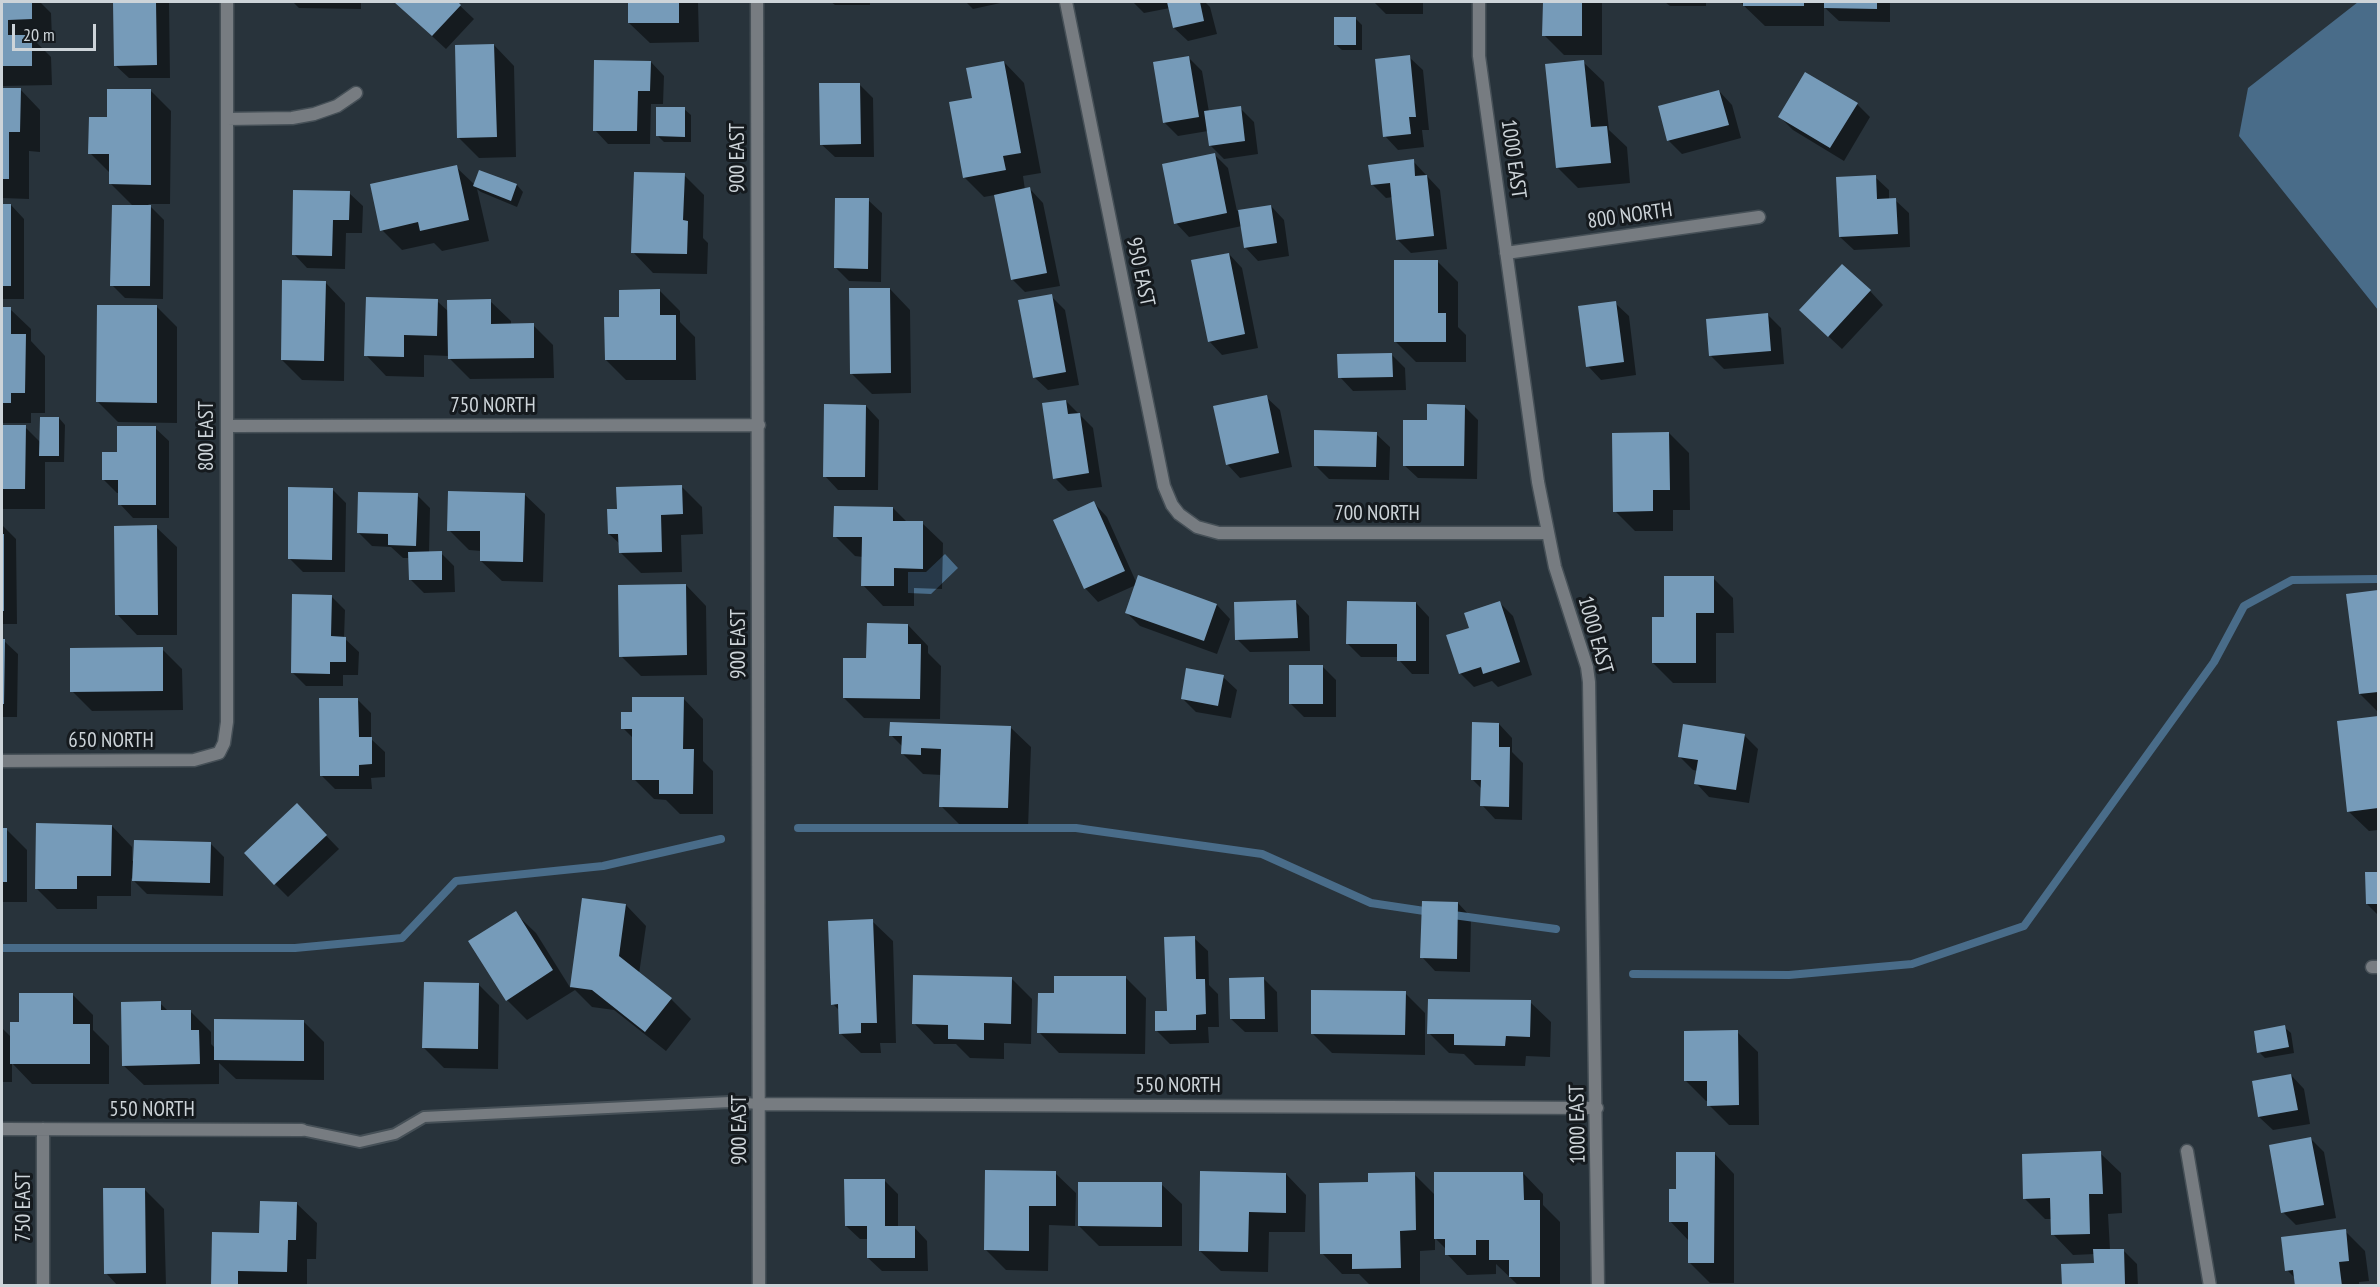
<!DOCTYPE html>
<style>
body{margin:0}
#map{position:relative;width:2380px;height:1287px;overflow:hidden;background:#28333b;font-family:"PT Sans Narrow",sans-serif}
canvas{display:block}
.frame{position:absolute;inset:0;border:3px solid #cdd4d9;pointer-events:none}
.scale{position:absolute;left:12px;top:24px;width:84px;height:27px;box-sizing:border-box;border:3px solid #cdd4d9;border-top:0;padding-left:8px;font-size:18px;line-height:21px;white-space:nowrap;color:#cdd4d9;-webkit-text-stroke:4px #151a1e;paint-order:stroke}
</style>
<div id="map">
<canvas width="2380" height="1287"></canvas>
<div class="frame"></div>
<div class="scale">20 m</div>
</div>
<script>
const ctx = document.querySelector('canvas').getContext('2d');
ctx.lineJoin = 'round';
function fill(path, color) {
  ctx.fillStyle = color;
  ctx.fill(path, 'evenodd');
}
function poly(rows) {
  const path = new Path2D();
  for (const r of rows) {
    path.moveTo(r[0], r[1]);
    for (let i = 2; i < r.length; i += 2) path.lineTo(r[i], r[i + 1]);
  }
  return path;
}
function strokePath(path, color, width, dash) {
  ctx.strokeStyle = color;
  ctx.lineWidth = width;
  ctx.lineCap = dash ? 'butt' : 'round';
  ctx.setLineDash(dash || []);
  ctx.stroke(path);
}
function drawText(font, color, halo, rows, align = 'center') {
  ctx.font = font + ' "PT Sans Narrow",sans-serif';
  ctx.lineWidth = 6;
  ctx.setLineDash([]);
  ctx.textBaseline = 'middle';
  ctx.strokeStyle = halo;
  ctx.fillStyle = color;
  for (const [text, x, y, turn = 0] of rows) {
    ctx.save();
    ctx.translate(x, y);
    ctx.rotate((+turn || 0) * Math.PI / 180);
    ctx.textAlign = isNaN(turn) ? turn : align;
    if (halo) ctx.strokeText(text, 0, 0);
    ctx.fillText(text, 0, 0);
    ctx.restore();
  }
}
const water = poly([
 [2358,2,2378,2,2378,310,2239,136,2248,88],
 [945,554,958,568,931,594,908,593,908,572,926,572]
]);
const shadow = poly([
 [2,2,40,2,51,13,52,39,34,40,51,57,52,85,2,86],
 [115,2,169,2,170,78,129,78,115,65],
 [293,2,361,2,361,9,299,8],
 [395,2,456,2,474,19,446,49],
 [629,2,698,2,699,42,650,43,629,23],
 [831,2,870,2,870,5,835,5],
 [966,2,1005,2,973,9],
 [1133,2,1205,2,1210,7,1217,34,1188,41,1174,28,1170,8,1144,13],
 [1374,2,1423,2,1423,14,1386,14],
 [1544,2,1613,2,1602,3,1602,55,1564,55,1544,35],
 [1665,2,1706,2,1706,6,1670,6],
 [1740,2,1890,2,1890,22,1839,21,1824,7,1824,26,1765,26],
 [1356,19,1362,25,1362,50,1342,50,1335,44],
 [494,45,514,66,516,157,479,158,458,137],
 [1188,57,1202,71,1209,112,1240,108,1254,122,1258,154,1224,159,1210,145,1208,131,1178,136,1164,122],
 [1409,57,1423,70,1429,130,1422,130,1424,147,1398,150,1385,136],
 [651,62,664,76,663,104,651,104,650,144,608,144,595,130],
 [1004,62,1024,83,1041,173,1023,176,1025,190,1030,189,1043,203,1060,286,1025,292,1012,279,995,195,984,197,964,177,973,99],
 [1583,62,1604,82,1609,130,1627,147,1630,183,1578,188,1558,168],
 [859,84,873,98,874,157,835,157,821,144],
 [2,89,20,89,40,110,40,152,29,151,29,199,2,198],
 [151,91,171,111,170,204,148,204,164,220,163,299,125,298,112,285,133,206,111,184,111,174,90,153,108,119],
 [1719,91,1732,105,1741,138,1682,154,1669,141,1660,107],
 [1857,104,1870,117,1844,161,1793,130,1780,117],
 [684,109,691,115,691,142,664,142,658,136],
 [1215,155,1228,168,1237,211,1271,206,1284,220,1289,256,1258,261,1245,247,1242,226,1189,237,1176,223],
 [1413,161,1440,190,1447,249,1411,253,1397,239,1393,197,1386,198,1372,184],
 [456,167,475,185,480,172,517,185,523,192,517,207,481,192,477,189,489,241,442,251,434,243,402,250,382,230],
 [684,175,704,195,703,238,708,243,707,274,653,273,633,252],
 [1875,177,1889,190,1889,200,1895,200,1909,213,1910,247,1854,250,1840,237],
 [349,193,363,206,362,233,346,233,345,269,307,268,294,254],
 [868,200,882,213,881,282,849,281,836,268],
 [2,205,11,205,24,219,24,299,2,299],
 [1229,254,1242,268,1258,348,1222,355,1209,341],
 [1437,261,1458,282,1458,327,1466,335,1466,362,1416,362,1395,341],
 [325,282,345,303,344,381,302,380,282,360],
 [890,289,910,310,911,393,872,394,851,373],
 [660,291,680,311,680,322,695,337,696,380,626,380,606,360,620,319],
 [1870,291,1883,305,1842,349,1815,324],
 [1051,296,1065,310,1079,385,1048,390,1034,377],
 [437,301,449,312,490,301,511,321,511,325,533,325,553,345,554,378,470,379,449,358,449,356,424,355,424,377,386,376,366,355],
 [1615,303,1629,316,1636,375,1601,380,1588,366],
 [157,307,177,327,177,423,118,422,98,402],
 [2,309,10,309,31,329,31,341,45,356,45,413,31,413,31,423,2,423],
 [1767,314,1781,328,1784,364,1724,369,1711,356],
 [1392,355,1405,368,1406,390,1353,391,1340,377],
 [1266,397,1280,410,1292,467,1240,478,1227,464],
 [1066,401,1093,428,1102,487,1068,491,1055,478],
 [866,406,879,420,878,490,838,490,825,476],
 [1464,406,1478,420,1477,479,1418,478,1404,465,1429,422],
 [59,418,65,425,64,462,45,462,45,509,2,509,2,426,25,427,41,443],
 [155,428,169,441,169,518,133,518,120,504,120,493,117,493,103,479,119,454],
 [1669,433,1689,453,1690,510,1673,510,1673,531,1635,531,1615,511],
 [1376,434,1390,447,1389,480,1329,479,1315,465],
 [682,487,702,507,703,534,681,535,682,572,641,573,620,552,620,544,609,534,618,510],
 [332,489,346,503,345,572,303,572,289,558],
 [524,494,545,514,543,582,502,581,481,561,481,551,469,550,449,530],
 [417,495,430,508,429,553,441,553,454,566,455,592,424,593,411,580,410,558,403,558,391,547,372,546,358,532],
 [1094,503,1107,517,1137,584,1217,605,1230,619,1217,654,1140,626,1126,612,1136,585,1098,602,1085,588],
 [893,508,908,523,922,523,943,543,942,589,914,588,914,606,883,606,863,585,863,557,855,556,835,536],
 [2,525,16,539,17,624,2,624],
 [156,527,177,547,177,635,137,635,117,614],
 [1713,578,1733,598,1734,633,1716,633,1716,683,1673,683,1653,663,1665,618],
 [686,585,706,606,707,675,641,676,621,656],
 [2378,592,2378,712,2360,694,2347,596],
 [331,596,345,610,344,638,359,652,358,675,343,675,343,686,306,686,292,672],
 [1296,602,1309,616,1310,651,1250,652,1237,639],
 [1416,603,1429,617,1429,674,1412,674,1399,660,1399,657,1361,657,1347,643],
 [1500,603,1513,616,1532,675,1498,687,1492,681,1474,687,1460,673,1471,629],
 [908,625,928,646,928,653,941,666,940,719,864,718,844,698,867,660],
 [2,641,4,641,18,654,17,717,2,717],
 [162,649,182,669,183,710,92,711,72,691],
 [1323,667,1336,680,1336,717,1304,717,1290,703],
 [1223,677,1237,690,1231,718,1196,712,1182,698],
 [683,698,703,719,703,761,713,771,713,814,680,814,666,800,654,799,634,779,634,739,623,728,634,713],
 [357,699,371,713,371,739,385,752,385,777,371,778,372,789,335,789,322,776],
 [2378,717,2378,830,2369,831,2348,811,2338,722],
 [1499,724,1512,738,1512,752,1523,763,1522,820,1495,819,1482,805,1482,789,1472,779],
 [1010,727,1031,747,1028,828,961,826,941,806,942,775,923,774,903,754,903,747,891,735],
 [1744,735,1758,749,1749,803,1709,797,1696,783,1698,771,1693,770,1679,756],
 [310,819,339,849,288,897,275,884],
 [112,826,132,847,132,861,210,843,224,857,223,896,147,894,131,878,131,896,97,896,97,909,57,909,36,888],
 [2,829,6,829,27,850,27,902,2,902],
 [2378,873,2378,915,2367,904,2366,874],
 [583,899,626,905,646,926,639,974,671,999,691,1019,666,1051,614,1010,592,1007,575,990,527,1020,507,1000,515,913,536,933,571,989],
 [1458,903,1471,917,1470,972,1435,971,1422,957],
 [872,921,893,941,896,1043,880,1043,881,1053,861,1053,840,1033,840,1011,833,1004],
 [1194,938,1208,951,1209,985,1218,994,1219,1027,1208,1027,1209,1043,1170,1044,1157,1031,1168,1013],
 [1011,978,1032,999,1031,1044,1004,1043,1004,1059,970,1058,956,1044,934,1044,914,1023],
 [1126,978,1146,998,1145,1054,1059,1053,1039,1032,1055,995],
 [1264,979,1277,992,1278,1032,1245,1032,1231,1019],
 [479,985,499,1005,498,1069,444,1068,424,1048],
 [1405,993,1425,1013,1425,1055,1332,1053,1312,1033],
 [73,995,93,1015,93,1030,109,1046,109,1084,32,1084,12,1063,12,1082,2,1082,2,1028,12,1038,21,1023],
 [1530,1002,1551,1022,1550,1057,1526,1056,1525,1066,1475,1065,1464,1054,1449,1053,1429,1033],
 [160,1003,169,1012,190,1011,211,1032,211,1044,215,1048,304,1022,324,1042,324,1080,236,1079,219,1063,219,1084,144,1085,123,1065],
 [2284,1027,2291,1033,2294,1053,2265,1058,2259,1052],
 [1737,1032,1758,1052,1759,1125,1729,1125,1709,1105,1709,1101,1706,1101,1686,1081],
 [2291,1075,2304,1089,2310,1124,2273,1130,2259,1117],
 [2311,1139,2324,1152,2336,1218,2296,1225,2283,1212],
 [1714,1153,1734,1174,1734,1283,1710,1283,1689,1262,1689,1241,1670,1221,1677,1191],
 [2100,1153,2121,1173,2122,1213,2108,1214,2110,1250,2123,1250,2137,1264,2138,1286,2063,1286,2095,1265,2095,1254,2073,1255,2053,1234,2052,1219,2045,1219,2025,1199],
 [1055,1173,1076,1193,1075,1226,1049,1225,1048,1271,1006,1270,986,1250],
 [1523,1173,1543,1194,1543,1205,1560,1222,1560,1286,1519,1286,1496,1264,1496,1274,1467,1275,1447,1254,1447,1250,1435,1238,1435,1250,1420,1251,1420,1286,1371,1286,1359,1274,1342,1274,1322,1253,1369,1184,1414,1174,1435,1195],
 [1286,1174,1306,1195,1305,1232,1269,1232,1268,1272,1221,1271,1200,1251],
 [885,1181,898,1194,898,1227,914,1227,927,1241,928,1271,882,1271,868,1258,868,1239,860,1239,846,1226],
 [1161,1184,1182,1204,1182,1246,1099,1246,1079,1226],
 [144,1189,164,1209,166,1286,118,1286,106,1273],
 [296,1203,317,1223,316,1259,307,1259,307,1286,213,1286,261,1234],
 [2345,1231,2365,1251,2369,1281,2359,1282,2359,1286,2297,1286,2296,1279,2287,1270]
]);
const stream = poly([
 [798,828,1076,828,1262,854,1371,903,1431,912],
 [1446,914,1556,929],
 [2,948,295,948,402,938,456,881,603,866,721,839],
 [1633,974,1789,975,1912,964,2024,926,2214,662,2244,606,2292,580,2378,579]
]);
const building = poly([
 [2,2,32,2,32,19,8,20,8,35,32,35,32,66,2,66],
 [113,2,156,2,157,65,114,66],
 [394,2,458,2,461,5,432,36],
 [628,2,679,2,679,23,628,23],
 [1167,2,1200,2,1204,21,1173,28],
 [1543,2,1582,2,1582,36,1542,36],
 [1743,2,1804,2,1804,6,1743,6],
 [1824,2,1877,2,1877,9,1824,8],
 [1334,17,1356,17,1356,45,1334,45],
 [494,44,497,137,457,138,455,45],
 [1410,55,1416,117,1409,117,1411,134,1383,137,1375,59],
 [1189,56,1199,117,1163,123,1153,62],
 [594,60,651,61,650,91,638,91,637,131,593,131],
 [1584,60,1591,127,1607,126,1611,163,1556,168,1545,64],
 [1004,61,1021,153,1003,156,1006,170,963,178,949,102,972,98,966,68],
 [1805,72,1858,103,1830,148,1778,117],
 [819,83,860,83,861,144,820,145],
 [2,88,21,88,20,132,9,132,9,179,2,179],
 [107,89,151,89,151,185,109,184,109,154,88,154,89,117,107,117],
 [1719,90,1729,125,1667,141,1658,106],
 [1241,106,1245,141,1209,146,1204,111],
 [656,107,685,107,685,137,656,136],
 [1215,153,1227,213,1174,224,1162,164],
 [1414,159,1415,176,1427,175,1434,236,1396,240,1390,183,1371,185,1368,165],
 [457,165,469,220,420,231,418,222,380,231,370,184],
 [479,170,517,184,511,201,473,186],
 [634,172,685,173,683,220,688,221,687,254,631,253],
 [1876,175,1877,199,1896,198,1898,234,1839,237,1836,177],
 [1030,187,1047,273,1011,280,994,195],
 [293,190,350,191,349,220,333,220,332,256,292,255],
 [835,198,869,198,868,269,834,268],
 [2,204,11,204,11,286,2,286],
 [112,205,151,205,150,286,110,286],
 [1271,205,1277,243,1244,248,1238,210],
 [1229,253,1245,334,1208,342,1191,260],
 [1394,260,1438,260,1438,313,1446,313,1446,342,1394,342],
 [1842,264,1871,290,1828,337,1799,310],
 [282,280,326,281,324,361,281,360],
 [849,288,890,288,891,373,850,374],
 [660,289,660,315,676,315,676,360,605,360,604,317,619,317,619,290],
 [1052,294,1066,372,1033,378,1018,300],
 [366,297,438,299,437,336,404,335,404,357,364,356],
 [491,299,491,324,534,323,534,358,448,359,447,300],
 [1616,301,1624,362,1586,367,1578,306],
 [97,305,157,305,157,403,96,402],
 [2,307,11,307,11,334,26,334,25,393,11,393,11,403,2,403],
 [1768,313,1771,351,1709,356,1706,319],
 [1392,353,1393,377,1338,378,1337,354],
 [1267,395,1279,453,1226,465,1213,406],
 [1066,400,1068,414,1080,413,1089,473,1053,479,1042,403],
 [824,404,866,405,865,477,823,477],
 [1427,404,1465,405,1464,466,1403,466,1403,420,1427,420],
 [40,417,59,417,59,456,39,456],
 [2,425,26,425,25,489,2,489],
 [117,426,156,426,156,505,118,505,118,480,102,480,102,452,117,452],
 [1314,430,1377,432,1376,467,1314,466],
 [1669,432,1670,490,1653,490,1653,511,1613,512,1612,433],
 [682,485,683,514,661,515,662,552,619,553,618,534,608,534,607,509,617,509,616,487],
 [288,487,333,488,332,560,288,559],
 [448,491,525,493,523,562,480,561,480,531,447,531],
 [358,492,418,493,416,546,388,545,388,534,357,533],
 [1094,501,1125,571,1084,589,1053,520],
 [834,506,893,507,893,521,923,521,923,569,894,568,894,586,861,586,862,537,833,537],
 [157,525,158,615,115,615,114,526],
 [2,534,4,534,4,611,2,611],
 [442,551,442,580,409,580,408,552],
 [1138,575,1217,604,1204,641,1125,613],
 [1664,576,1714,576,1714,613,1696,613,1696,663,1652,663,1652,617,1664,617],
 [686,584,687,655,619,657,618,585],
 [2378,590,2378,692,2359,694,2346,594],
 [292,594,332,595,331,636,346,637,346,662,330,662,330,674,291,673],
 [1296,600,1298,638,1235,640,1234,602],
 [1347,601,1416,602,1416,661,1397,661,1397,644,1346,644],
 [1500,601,1520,662,1483,674,1481,667,1459,674,1446,635,1469,628,1464,613],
 [867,623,908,624,908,644,921,644,920,699,843,698,843,658,866,658],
 [2,639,5,639,4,704,2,704],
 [163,647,163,691,70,692,70,648],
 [1289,665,1323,665,1323,704,1289,704],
 [1186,668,1224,675,1218,706,1181,699],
 [632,697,684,697,683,749,694,749,693,794,659,794,659,780,632,780,632,729,621,729,621,712,632,712],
 [319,698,358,698,359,737,372,737,372,764,359,765,359,776,320,776],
 [2378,716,2378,808,2347,812,2337,721],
 [890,722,1011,726,1008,808,939,807,941,749,921,748,921,755,901,754,902,736,889,736],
 [1472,722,1499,723,1499,747,1510,747,1509,807,1480,806,1481,780,1471,780],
 [1683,724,1745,734,1736,790,1694,784,1698,760,1678,757],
 [297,803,327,835,274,885,244,853],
 [36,823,112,825,111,876,77,876,77,889,35,889],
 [2,828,7,828,7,882,2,882],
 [134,840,211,842,210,883,132,881],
 [2365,872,2378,872,2378,904,2366,904],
 [582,898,626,904,619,956,672,998,645,1032,592,990,570,987],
 [1422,901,1458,902,1457,959,1420,958],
 [516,911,553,970,506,1001,468,941],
 [873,919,877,1023,861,1023,861,1033,839,1034,838,1004,831,1005,828,921],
 [1195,936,1196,979,1205,979,1206,1014,1196,1015,1196,1030,1155,1031,1155,1011,1167,1011,1164,937],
 [913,975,1012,977,1011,1024,984,1023,984,1040,948,1039,948,1025,912,1024],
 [1054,976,1126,976,1126,1034,1037,1033,1038,993,1054,993],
 [1264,977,1265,1019,1230,1019,1229,978],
 [424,982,479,983,478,1049,422,1048],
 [1311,990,1406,991,1405,1035,1311,1034],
 [19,993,73,993,73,1024,90,1024,90,1064,10,1064,10,1022,19,1022],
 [1428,999,1531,1000,1530,1037,1506,1036,1505,1046,1454,1045,1454,1034,1427,1034],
 [161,1001,161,1010,191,1010,191,1030,199,1030,200,1064,122,1066,121,1002],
 [214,1019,304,1020,304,1061,214,1060],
 [2285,1025,2289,1047,2257,1053,2254,1031],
 [1738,1030,1739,1105,1707,1106,1707,1081,1684,1081,1684,1031],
 [2291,1074,2298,1110,2258,1117,2252,1081],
 [2311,1137,2324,1205,2281,1213,2269,1145],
 [2101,1151,2103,1194,2089,1194,2090,1234,2051,1235,2050,1198,2023,1199,2022,1154],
 [1676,1152,1715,1152,1714,1263,1688,1263,1688,1222,1669,1222,1669,1189,1676,1189],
 [985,1170,1056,1171,1056,1206,1029,1206,1029,1251,984,1250],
 [1200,1171,1286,1173,1286,1213,1249,1212,1248,1252,1199,1251],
 [1415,1172,1416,1230,1400,1231,1401,1268,1352,1269,1352,1254,1320,1254,1319,1183,1368,1182,1368,1173],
 [1434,1172,1523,1172,1524,1200,1540,1200,1540,1277,1509,1277,1509,1260,1489,1260,1489,1240,1476,1240,1476,1255,1445,1255,1445,1239,1434,1239],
 [844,1179,885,1179,885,1226,915,1226,915,1258,867,1258,867,1226,845,1226],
 [1078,1182,1162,1182,1162,1227,1078,1226],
 [103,1188,145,1188,146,1273,104,1274],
 [260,1201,297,1202,296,1240,288,1240,287,1272,238,1271,238,1286,211,1286,212,1232,259,1233],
 [2346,1229,2349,1261,2339,1262,2342,1286,2295,1286,2293,1270,2285,1271,2281,1237],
 [2093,1249,2124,1249,2125,1284,2062,1286,2061,1264,2094,1263]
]);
const service = poly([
 [302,1130,360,1142,395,1134,424,1117,730,1102,759,1104]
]);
const minor = poly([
 [757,2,759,1286],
 [1066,2,1164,486,1172,505,1179,514,1197,527,1219,533,1546,533],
 [1479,2,1479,56,1538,482,1555,567,1587,667,1589,682,1598,1286],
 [227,119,292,118,314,114,337,106,356,93],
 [1506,253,1759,217],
 [227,426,759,425],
 [2,761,194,760,219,753,224,743,227,722,227,2],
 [2372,967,2378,967],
 [759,1104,1597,1108],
 [2,1129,302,1130],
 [43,1129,43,1286],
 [2187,1151,2210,1286]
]);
const streetNames = [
 ["900 EAST",738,158,-90],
 ["1000 EAST",1513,159,82],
 ["800 NORTH",1630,216,-8],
 ["950 EAST",1140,272,78],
 ["750 NORTH",493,406],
 ["800 EAST",207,436,-90],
 ["700 NORTH",1377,514],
 ["1000 EAST",1595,635,74],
 ["900 EAST",739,644,-90],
 ["650 NORTH",111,741],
 ["550 NORTH",1178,1086],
 ["550 NORTH",152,1110],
 ["1000 EAST",1578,1124,-91],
 ["900 EAST",740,1130,-90],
 ["750 EAST",24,1207,-90]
];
fill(water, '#496c89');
fill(shadow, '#0007');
strokePath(stream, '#496c89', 8);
fill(building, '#769bb9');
strokePath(service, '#465057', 14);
strokePath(minor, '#465057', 15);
strokePath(service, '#777c81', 10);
strokePath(minor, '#777c81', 12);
drawText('21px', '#cdd4d9', '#151a1e', streetNames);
</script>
